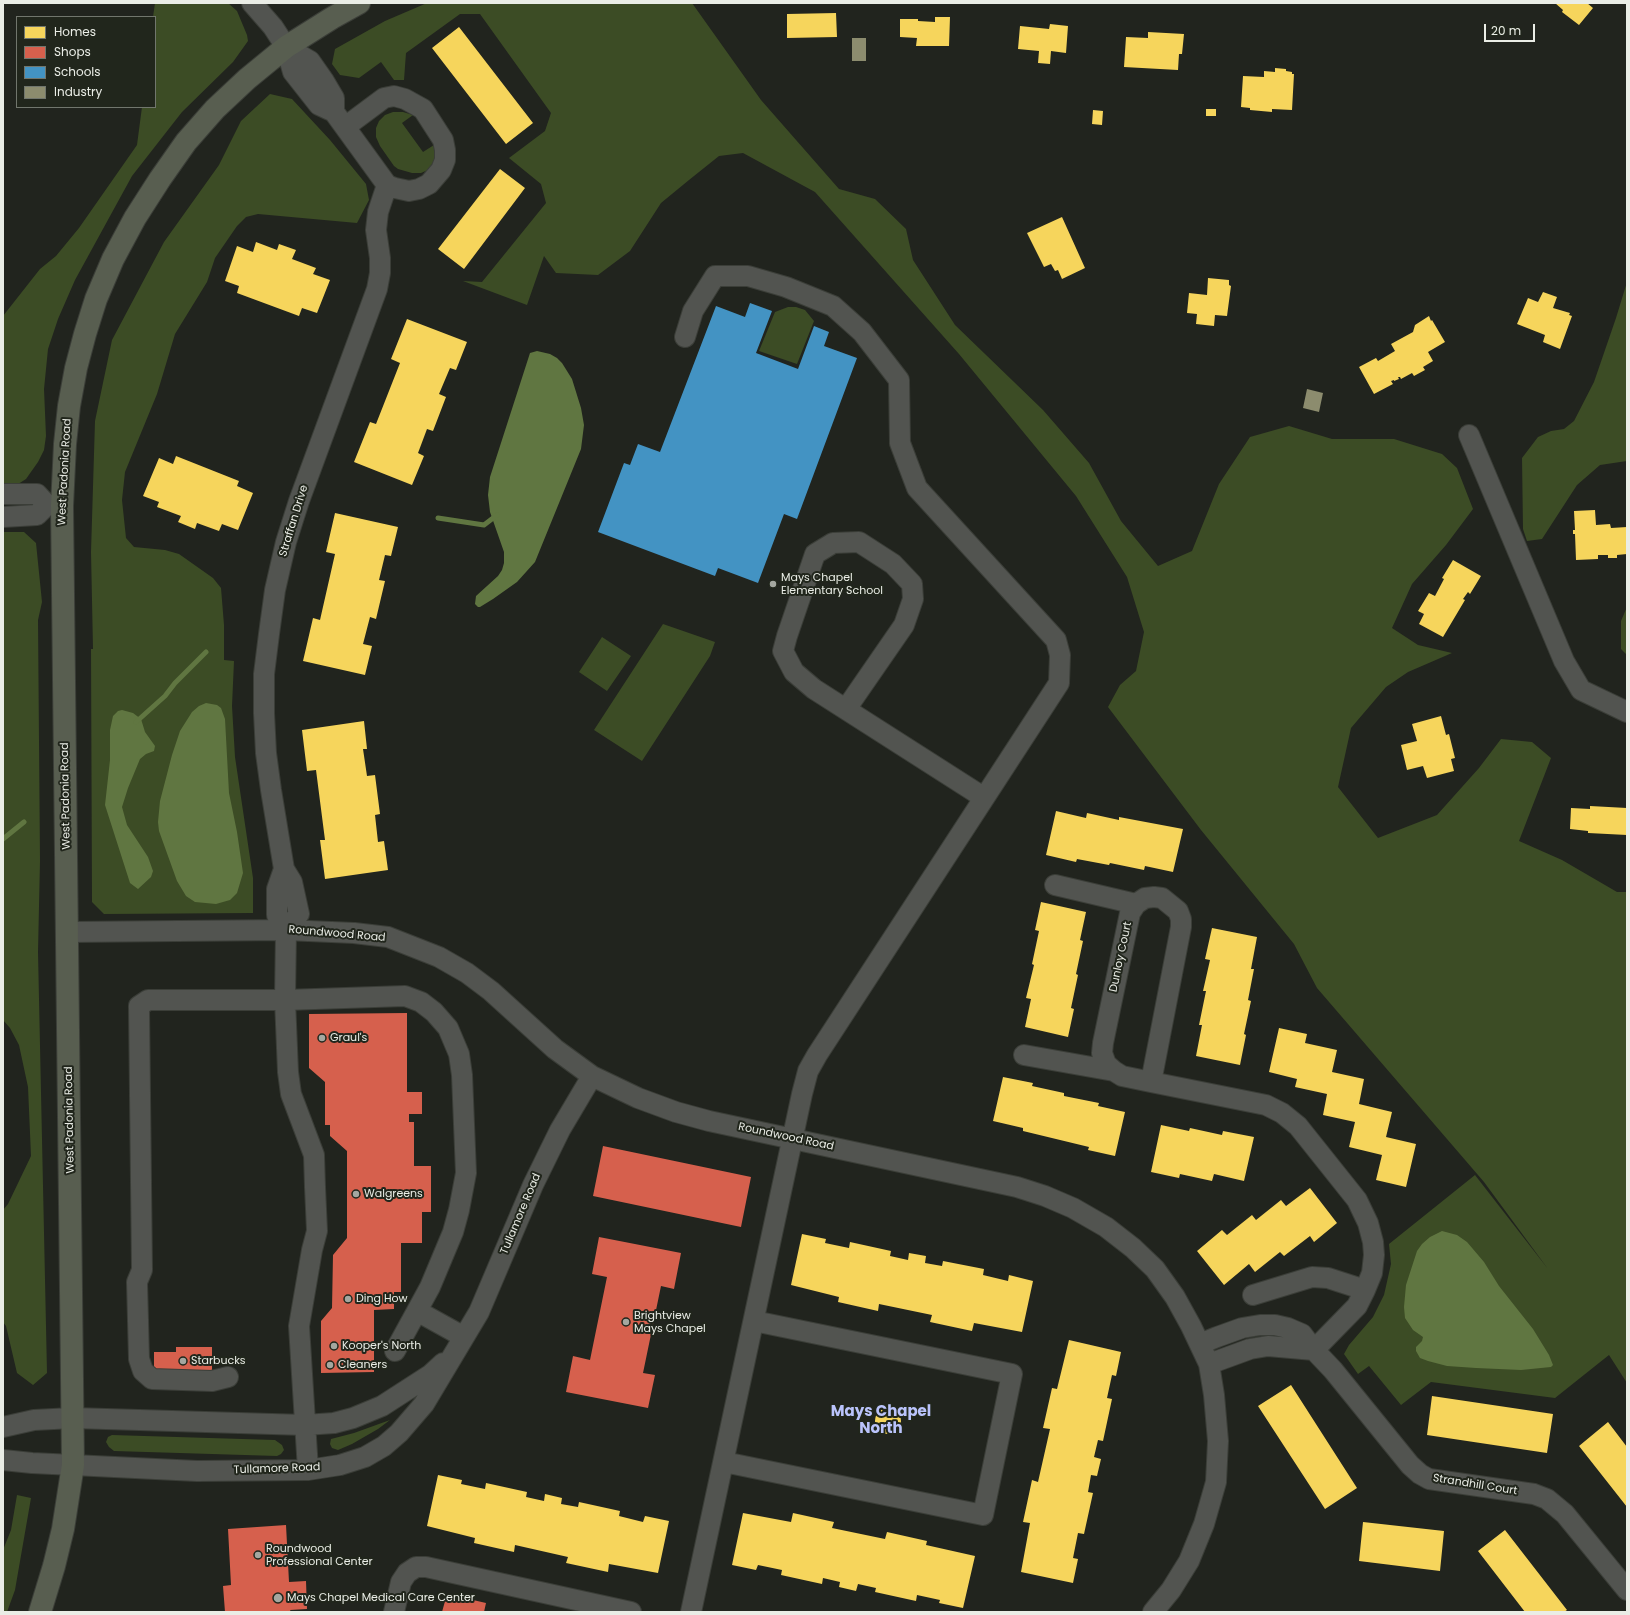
<!DOCTYPE html>
<style>
body{margin:0}
#map{position:relative;width:1630px;height:1615px;overflow:hidden;background:#21241e;font-family:Poppins,sans-serif}
canvas{display:block}
.frame{position:absolute;inset:0;border:4px solid #eaede6;pointer-events:none}
.legend{position:absolute;left:16px;top:16px;width:140px;height:92px;box-sizing:border-box;background:#21261c;border:1px solid #71766d;margin:0;padding:5px 7px;list-style:none;font-size:12px;color:#eaede6}
.legend li{display:flex;align-items:center;gap:8px;height:20px}
.legend b{width:20px;border:1px solid #71766d}
.scale{position:absolute;left:1484px;top:24px;width:51px;height:18px;box-sizing:border-box;border:2px solid #eaede6;border-top:0;padding-left:5px;font-size:12px;line-height:14px;white-space:nowrap;color:#eaede6;-webkit-text-stroke:3px #21261c;paint-order:stroke}
</style>
<div id="map">
<canvas width="1630" height="1615"></canvas>
<div class="frame"></div>
<ul class="legend">
<li><b style="height:11px;background:#f6d55c"></b>Homes</li>
<li><b style="height:11px;background:#d6604d"></b>Shops</li>
<li><b style="height:11px;background:#4393c3"></b>Schools</li>
<li><b style="height:11px;background:#8c8c6e"></b>Industry</li>
</ul>
<div class="scale">20 m</div>
</div>
<script>
const ctx = document.querySelector('canvas').getContext('2d');
ctx.lineJoin = 'round';
function fill(path, color) {
  ctx.fillStyle = color;
  ctx.fill(path, 'evenodd');
}
function poly(rows) {
  const path = new Path2D();
  for (const r of rows) {
    if (r.length === 3) {
      path.moveTo(r[0] + r[2], r[1]);
      path.arc(r[0], r[1], r[2], 0, 2 * Math.PI);
      continue;
    }
    path.moveTo(r[0], r[1]);
    for (let i = 2; i < r.length; i += 2) path.lineTo(r[i], r[i + 1]);
  }
  return path;
}
function strokePath(path, color, width, dash) {
  ctx.strokeStyle = color;
  ctx.lineWidth = width;
  ctx.lineCap = dash ? 'butt' : 'round';
  ctx.setLineDash(dash || []);
  ctx.stroke(path);
}
function drawText(font, color, halo, rows, align = 'center') {
  ctx.font = font + ' Poppins,sans-serif';
  ctx.lineWidth = 4;
  ctx.setLineDash([]);
  ctx.textBaseline = 'middle';
  ctx.strokeStyle = halo;
  ctx.fillStyle = color;
  for (const [text, x, y, turn = 0] of rows) {
    ctx.save();
    ctx.translate(x, y);
    ctx.rotate((+turn || 0) * Math.PI / 180);
    ctx.textAlign = isNaN(turn) ? turn : align;
    if (halo) ctx.strokeText(text, 0, 0);
    ctx.fillText(text, 0, 0);
    ctx.restore();
  }
}
const green = poly([
 [155,3,228,3,237,11,247,35,248,41,233,62,182,112,132,176,75,280,58,319,48,349,44,389,46,436,44,450,38,462,26,479,15,486,3,487,3,316,40,269,56,256,79,228,137,145,142,107,155,107,155,17,153,17],
 [427,3,692,3,761,100,839,189,875,199,906,229,913,260,955,325,1043,410,1089,463,1121,521,1158,566,1192,551,1219,484,1250,437,1289,426,1332,439,1394,439,1442,454,1457,468,1473,509,1446,545,1412,584,1392,628,1418,645,1452,653,1408,672,1386,687,1351,728,1338,787,1378,838,1437,815,1479,768,1501,739,1532,742,1551,758,1519,841,1562,860,1617,892,1627,892,1627,1383,1609,1355,1555,1398,1431,1382,1401,1405,1369,1366,1358,1374,1344,1354,1349,1345,1373,1317,1384,1295,1391,1264,1389,1244,1475,1175,1548,1269,1484,1182,1317,988,1294,944,1201,830,1108,707,1120,685,1136,671,1144,632,1127,577,1076,496,959,354,815,192,743,153,719,156,689,180,661,203,630,251,598,275,556,273,544,256,527,305,463,281,482,282,546,203,541,184,509,158,545,131,551,113,480,14,460,14,406,53,404,80,394,80,381,62,359,78,340,75,332,64,335,49,385,21],
 [270,94,292,99,330,140,366,184,369,200,357,223,258,214,246,217,237,226,215,258,207,282,175,334,157,394,125,472,122,500,126,538,134,547,165,550,179,554,213,578,221,588,224,625,224,660,234,661,232,706,235,757,253,878,253,913,104,914,92,902,91,649,93,649,91,552,95,421,112,340,164,242,219,165,241,121],
 [393,112,403,112,413,115,402,123,423,152,434,145,436,153,435,161,428,170,421,173,412,173,398,169,394,166,380,146,376,137,376,128,379,121,385,115],
 [1627,282,1627,461,1600,465,1577,485,1542,539,1527,541,1523,529,1522,458,1538,437,1551,431,1564,429,1574,421,1594,382,1616,318],
 [788,307,796,307,805,310,814,321,797,364,759,351,775,312],
 [3,532,24,532,36,543,42,602,38,620,40,861,38,952,47,1373,33,1385,17,1373,6,1326,3,1322,3,1210,8,1204,31,1156,28,1087,19,1045,10,1028,3,1020],
 [1627,607,1627,655,1621,649,1621,621],
 [663,624,715,642,710,656,642,761,594,730],
 [602,637,631,656,607,691,579,672],
 [390,1420,378,1429,352,1444,338,1450,332,1448,330,1444,331,1439,354,1433],
 [112,1435,275,1440,282,1445,284,1450,281,1454,277,1456,114,1451,109,1447,106,1442,108,1437],
 [17,1495,31,1498,15,1590,7,1612,3,1612,3,1550,11,1530]
]);
const water = poly([
 [537,351,550,354,557,358,562,363,572,379,581,408,584,425,581,449,535,562,517,582,493,599,480,607,478,607,475,604,476,596,498,576,502,570,504,563,504,552,490,512,488,495,490,477,530,353],
 [206,703,217,705,221,708,225,719,229,793,237,832,243,873,237,893,230,900,216,904,195,902,186,896,177,881,159,831,158,822,160,801,172,755,180,731,192,712,199,706],
 [122,710,133,713,141,719,145,732,155,746,154,751,146,754,140,759,128,788,122,807,127,825,148,857,153,871,151,877,138,889,130,883,105,805,110,760,110,730,113,716,118,711],
 [1442,1231,1457,1235,1467,1242,1484,1262,1499,1286,1533,1329,1549,1355,1553,1365,1551,1367,1521,1370,1476,1368,1447,1366,1428,1361,1420,1358,1416,1351,1416,1347,1422,1341,1423,1337,1413,1330,1405,1318,1404,1307,1406,1285,1417,1251,1422,1244,1430,1237]
]);
const homes = poly([
 [1555,3,1587,3,1593,8,1579,25,1562,12,1563,10],
 [836,13,837,37,787,38,787,14],
 [935,17,950,17,949,46,916,46,917,38,900,37,900,19,918,19,918,21,935,22],
 [1050,24,1068,26,1066,53,1051,51,1050,64,1038,63,1039,51,1018,49,1020,26,1049,29],
 [459,27,533,123,506,144,432,48],
 [1148,32,1184,34,1182,54,1179,54,1178,70,1124,67,1126,37,1148,38],
 [1275,68,1286,69,1286,71,1292,72,1292,74,1294,74,1292,110,1272,109,1272,112,1250,110,1250,108,1241,107,1243,76,1264,77,1264,71,1275,72],
 [1206,109,1216,109,1216,116,1206,116],
 [1093,110,1103,111,1102,125,1092,124],
 [500,169,525,188,464,269,438,249],
 [1062,217,1085,268,1062,279,1058,270,1055,271,1051,264,1044,267,1027,233],
 [256,242,277,250,279,244,296,250,292,259,316,268,313,274,330,280,317,313,302,308,299,316,237,293,239,286,225,281,237,246,253,252],
 [1208,278,1229,280,1229,285,1231,286,1227,316,1215,315,1214,326,1196,324,1197,314,1187,313,1189,293,1207,295],
 [1543,292,1557,297,1553,308,1570,313,1569,315,1572,316,1560,349,1543,342,1545,335,1517,324,1528,298,1538,302],
 [1429,316,1431,321,1432,320,1445,342,1428,352,1433,361,1423,367,1425,370,1414,376,1412,373,1401,379,1400,377,1398,377,1399,379,1394,381,1394,380,1391,381,1393,384,1374,394,1359,367,1376,358,1378,361,1395,351,1391,344,1413,332,1415,325],
 [407,319,467,342,456,370,450,368,439,394,446,397,433,431,427,429,418,453,424,456,412,485,354,462,370,422,376,424,400,363,391,359],
 [176,456,239,481,237,486,253,493,238,530,222,524,219,531,197,523,195,529,178,522,181,516,157,507,159,502,143,496,159,458,173,464],
 [1595,510,1596,525,1610,524,1611,528,1627,527,1627,554,1617,555,1617,558,1608,558,1608,555,1598,555,1598,559,1576,560,1575,534,1573,534,1573,530,1575,530,1574,511],
 [335,513,398,527,391,556,385,555,379,580,385,581,376,619,370,617,363,644,372,646,365,675,303,661,313,618,320,620,335,554,326,552],
 [1453,560,1481,576,1470,594,1468,592,1463,599,1465,600,1443,637,1419,624,1424,614,1418,611,1429,593,1435,596,1444,579,1442,578],
 [1441,716,1446,735,1449,734,1455,758,1451,759,1454,771,1427,778,1423,766,1407,770,1401,745,1417,741,1412,724],
 [364,721,367,749,363,749,367,776,375,775,380,814,375,815,378,842,384,841,388,870,325,879,320,840,325,840,316,770,307,771,302,730],
 [1590,806,1627,808,1627,835,1588,833,1588,831,1570,829,1571,808,1590,809],
 [1056,811,1086,818,1087,813,1119,820,1119,817,1183,829,1173,872,1145,866,1144,870,1110,863,1109,865,1077,859,1076,862,1046,855],
 [1041,902,1086,912,1080,940,1083,941,1076,974,1078,975,1071,1008,1074,1009,1068,1037,1025,1027,1031,999,1026,998,1034,965,1032,964,1039,931,1035,930],
 [1212,928,1257,937,1251,969,1254,969,1248,1000,1251,1001,1244,1034,1246,1035,1240,1065,1196,1056,1202,1025,1199,1025,1206,991,1203,991,1210,960,1205,959],
 [1279,1028,1307,1034,1305,1043,1337,1050,1332,1072,1364,1079,1359,1104,1392,1112,1386,1137,1416,1144,1406,1187,1376,1180,1382,1155,1349,1147,1355,1122,1323,1115,1327,1094,1295,1087,1297,1079,1269,1072],
 [1003,1077,1033,1083,1032,1086,1064,1093,1064,1096,1099,1103,1098,1106,1125,1112,1115,1156,1088,1150,1089,1147,1023,1131,1023,1128,993,1121],
 [1161,1125,1189,1131,1190,1128,1222,1135,1223,1131,1254,1137,1244,1181,1214,1174,1212,1181,1180,1174,1179,1178,1151,1172],
 [1310,1188,1337,1223,1314,1242,1310,1236,1284,1256,1280,1252,1255,1272,1249,1264,1224,1285,1197,1251,1222,1230,1227,1235,1252,1215,1256,1220,1281,1200,1286,1206],
 [802,1234,826,1239,825,1243,849,1248,850,1242,891,1251,890,1256,908,1260,909,1253,926,1256,925,1263,942,1266,943,1261,984,1269,983,1275,1008,1281,1009,1275,1033,1281,1022,1332,974,1323,972,1331,930,1322,932,1315,879,1304,878,1311,838,1302,839,1297,791,1285],
 [1069,1340,1121,1352,1116,1376,1112,1375,1107,1398,1112,1399,1103,1441,1098,1440,1094,1457,1101,1459,1097,1476,1091,1475,1088,1492,1093,1493,1084,1534,1078,1533,1073,1558,1078,1559,1073,1583,1021,1572,1030,1523,1023,1522,1032,1480,1038,1482,1050,1429,1043,1428,1052,1388,1057,1389],
 [1291,1385,1357,1488,1325,1509,1258,1406],
 [1432,1396,1553,1414,1547,1453,1427,1435],
 [888,1421,13],
 [1608,1422,1627,1447,1627,1507,1579,1446],
 [438,1475,462,1480,461,1484,485,1489,486,1483,527,1492,526,1497,544,1501,545,1494,562,1498,561,1504,578,1507,579,1502,620,1511,619,1516,643,1522,645,1516,669,1521,658,1573,609,1564,608,1572,566,1563,568,1557,515,1545,514,1552,474,1543,475,1538,427,1526],
 [743,1513,791,1522,793,1513,834,1522,832,1528,885,1539,887,1532,927,1541,926,1545,975,1556,963,1608,939,1603,940,1600,917,1595,916,1601,875,1592,876,1588,858,1584,856,1591,839,1587,840,1582,823,1578,822,1584,781,1575,782,1570,758,1565,756,1570,732,1565],
 [1363,1522,1444,1531,1440,1571,1359,1561],
 [1505,1530,1567,1610,1564,1612,1525,1612,1478,1551]
]);
const shops = poly([
 [407,1013,407,1092,422,1092,422,1114,409,1114,409,1122,414,1122,414,1166,431,1166,431,1212,422,1212,422,1243,401,1243,401,1292,394,1292,394,1309,374,1310,374,1372,321,1373,321,1321,332,1308,333,1255,347,1238,347,1151,330,1136,330,1125,325,1125,325,1082,309,1068,309,1014],
 [603,1146,751,1177,741,1227,593,1196],
 [599,1237,681,1253,674,1289,661,1286,643,1373,655,1375,648,1408,566,1392,573,1356,590,1360,607,1277,592,1274],
 [176,1347,212,1347,212,1370,154,1370,154,1352,176,1352],
 [286,1525,289,1582,306,1581,307,1609,290,1610,291,1612,225,1612,223,1586,231,1585,228,1529],
 [447,1594,486,1603,484,1612,442,1612]
]);
const schools = poly([
 [750,303,772,311,756,353,798,369,814,326,829,332,824,346,857,358,797,519,784,514,758,583,718,568,715,576,598,532,624,463,630,465,638,444,660,452,716,306,745,317]
]);
const industry = poly([
 [852,38,866,38,866,61,852,61],
 [1307,389,1323,393,1319,412,1303,408]
]);
const stream = poly([
 [438,518,484,525,497,515],
 [136,722,165,696,175,683,206,652],
 [3,839,24,822]
]);
const minor = poly([
 [252,3,273,27,286,47,293,72,319,105,334,112,387,185,395,188,409,191,419,189,429,184,441,170,445,160,445,150,443,140,423,109,405,99,394,96,384,98,345,127],
 [286,47,310,61,324,81,334,98,334,112],
 [685,337,693,311,715,276,748,276,786,287,833,306,862,332,899,380,900,443,917,488,1056,640,1060,655,1059,683,817,1055,808,1071,802,1094,691,1612],
 [1469,435,1564,661,1581,690,1627,712],
 [3,494,37,494,47,505,62,505],
 [3,517,37,515,47,505],
 [846,709,904,625,913,599,912,584,893,564,859,542,833,543,815,554,787,636,783,651,794,672,814,689,983,797],
 [284,869,277,889,277,915,286,930],
 [1055,885,1136,904],
 [286,930,299,914,292,882,284,869,271,790,266,753,264,713,264,674,269,634,275,590,286,542,299,501,377,289,380,273,380,258,376,230,378,212,387,185],
 [286,930,285,1000,288,1072,291,1094,314,1155,315,1187,317,1231,312,1250,299,1326,308,1470],
 [68,932,286,930,354,933,388,937,439,957,467,973,491,991,555,1049,592,1076,638,1098,676,1112,709,1121,1017,1187,1045,1196,1073,1208,1106,1227,1133,1248,1155,1269,1175,1297,1191,1326,1209,1364,1214,1395,1218,1441,1216,1482,1204,1524,1189,1561,1171,1590,1153,1612],
 [1024,1055,1114,1071],
 [1151,1082,1181,927,1181,919,1178,911,1162,898,1154,897,1145,898,1136,904,1130,913,1103,1043,1102,1053,1106,1064,1114,1071,1122,1076,1151,1082,1266,1105,1282,1113,1298,1126,1357,1200,1368,1223,1373,1242,1374,1255,1372,1273,1365,1290,1357,1306,1314,1350,1333,1370,1410,1465,1420,1474,1429,1479,1534,1494,1547,1499,1565,1514,1627,1590],
 [1253,1295,1312,1277,1328,1278,1365,1290],
 [417,1311,464,1337],
 [1200,1344,1217,1337,1242,1328,1260,1325,1275,1325,1288,1328,1302,1334,1314,1350,1268,1346,1250,1349,1209,1364],
 [228,1377,212,1381,152,1379,143,1371,139,1359,137,1282,142,1270,139,1006,148,1000,285,1000,405,996,421,1002,434,1012,448,1028,459,1054,462,1075,466,1173,459,1210,453,1232,430,1287,395,1351],
 [3,1427,34,1420,73,1418,305,1425,334,1423,353,1418,382,1406,430,1375,443,1363],
 [3,1460,32,1463,197,1471,308,1470,340,1465,365,1457,384,1446,399,1433,424,1404,479,1312,533,1185,560,1130,592,1076],
 [724,1462,983,1515,1012,1374,754,1321],
 [394,1612,401,1582,407,1573,416,1567,426,1567,631,1612]
]);
const major = poly([
 [40,1612,54,1566,63,1529,73,1465,62,506,65,444,69,406,76,368,85,334,96,299,113,259,135,218,160,179,186,142,215,109,247,79,286,47,332,18,359,3]
]);
const markers = [
 [773,584,4,"#a4a7a0"],
 [322,1038,4,"#a4a7a0"],
 [356,1194,4,"#a4a7a0"],
 [348,1299,4,"#a4a7a0"],
 [626,1322,4,"#a4a7a0"],
 [334,1346,4,"#a4a7a0"],
 [183,1361,4,"#a4a7a0"],
 [330,1365,4,"#a4a7a0"],
 [258,1555,4,"#a4a7a0"],
 [278,1598,5,"#a4a7a0"]
];
const streetNames = [
 ["West Padonia Road",65,472,-87],
 ["Straffan Drive",294,521,-73],
 ["West Padonia Road",66,796,-91],
 ["Roundwood Road",337,934,5],
 ["Dunloy Court",1121,957,-78],
 ["West Padonia Road",70,1120,-91],
 ["Roundwood Road",786,1137,12],
 ["Tullamore Road",521,1214,-67],
 ["Tullamore Road",277,1469,-2],
 ["Strandhill Court",1475,1485,9]
];
const poiNames = [
 ["Mays Chapel",781,578],
 ["Elementary School",781,591],
 ["Graul's",330,1038],
 ["Walgreens",364,1194],
 ["Ding How",356,1299],
 ["Brightview",634,1316],
 ["Mays Chapel",634,1329],
 ["Kooper's North",342,1346],
 ["Starbucks",191,1361],
 ["Cleaners",338,1365],
 ["Roundwood",266,1549],
 ["Professional Center",266,1562],
 ["Mays Chapel Medical Care Center",287,1598]
];
const districtNames = [
 ["Mays Chapel",881,1412],
 ["North",881,1429]
];
fill(green, '#3c4c25');
fill(water, '#607641');
fill(homes, '#f6d55c');
fill(shops, '#d6604d');
fill(schools, '#4393c3');
fill(industry, '#8c8c6e');
strokePath(stream, '#607641', 5);
strokePath(minor, '#3b3e38', 22);
strokePath(major, '#3b3e38', 24);
strokePath(minor, '#525450', 20);
strokePath(major, '#585e50', 22);
for (const [x, y, r, color] of markers) {
  const dot = new Path2D();
  dot.arc(x, y, r, 0, 2 * Math.PI);
  ctx.fillStyle = color;
  ctx.fill(dot);
  strokePath(dot, '#21261c', 1.5);
}
drawText('11px', '#eaede6', '#21261c', streetNames);
drawText('11px', '#eaede6', '#21261c', poiNames, 'left');
drawText('bold 15px', '#bac3fb', '#21261c', districtNames);
</script>
